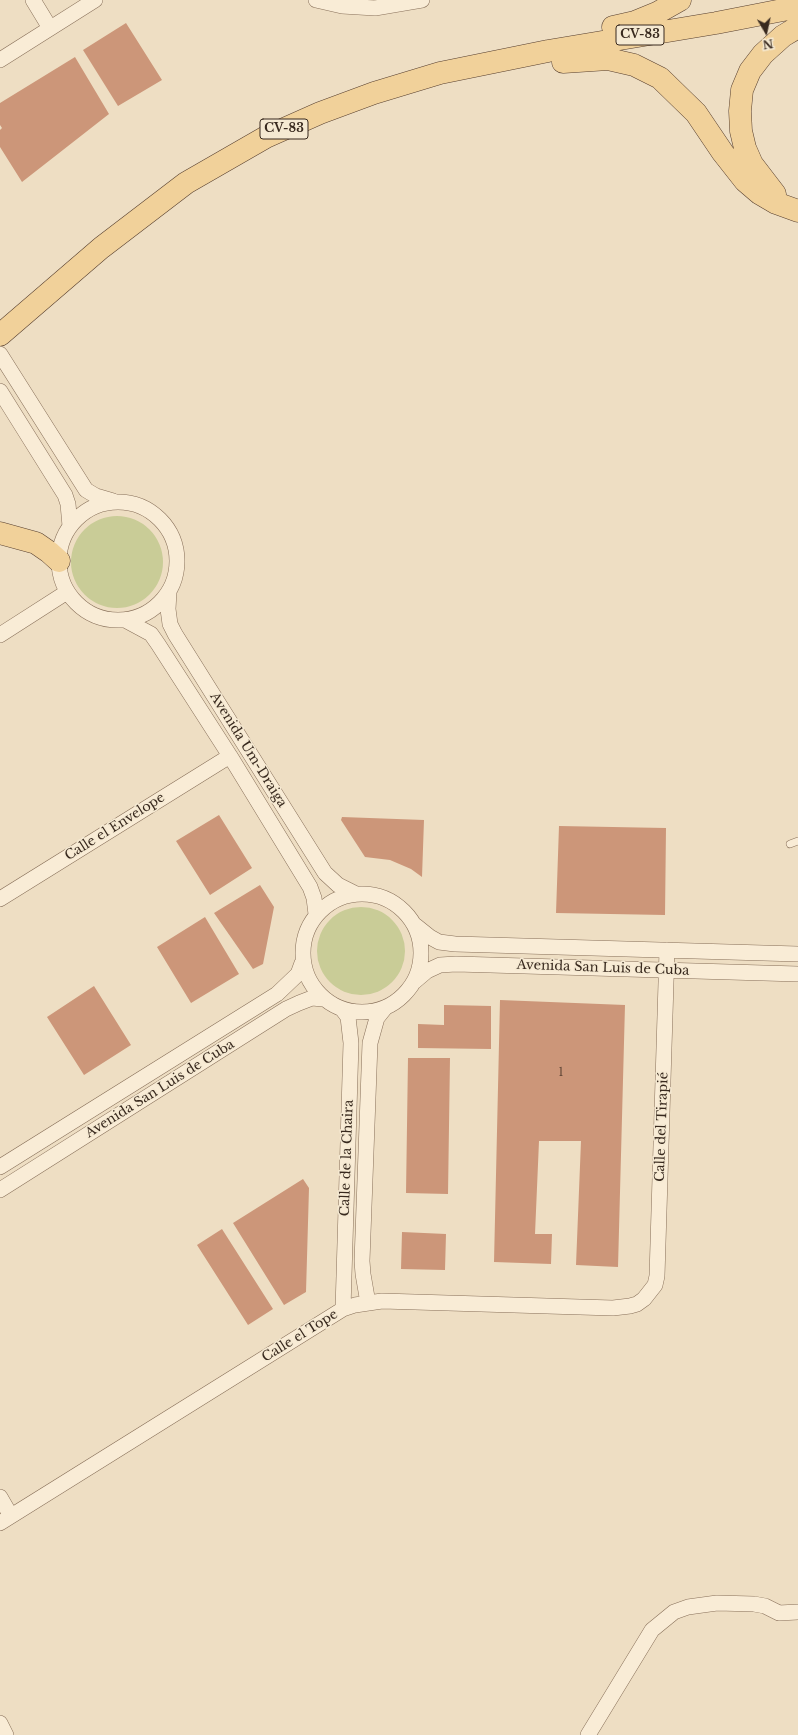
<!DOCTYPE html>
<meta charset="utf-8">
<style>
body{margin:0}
#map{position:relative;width:798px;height:1735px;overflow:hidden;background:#eedec3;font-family:"Libre Baskerville",serif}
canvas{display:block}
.north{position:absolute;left:746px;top:12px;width:40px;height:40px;-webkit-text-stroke:3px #f5e9d2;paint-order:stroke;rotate:171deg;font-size:11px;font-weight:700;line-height:16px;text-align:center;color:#38291e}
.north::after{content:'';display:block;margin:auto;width:14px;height:18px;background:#38291e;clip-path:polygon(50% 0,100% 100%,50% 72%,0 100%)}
</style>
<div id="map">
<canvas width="798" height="1735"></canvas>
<div class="north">N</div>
</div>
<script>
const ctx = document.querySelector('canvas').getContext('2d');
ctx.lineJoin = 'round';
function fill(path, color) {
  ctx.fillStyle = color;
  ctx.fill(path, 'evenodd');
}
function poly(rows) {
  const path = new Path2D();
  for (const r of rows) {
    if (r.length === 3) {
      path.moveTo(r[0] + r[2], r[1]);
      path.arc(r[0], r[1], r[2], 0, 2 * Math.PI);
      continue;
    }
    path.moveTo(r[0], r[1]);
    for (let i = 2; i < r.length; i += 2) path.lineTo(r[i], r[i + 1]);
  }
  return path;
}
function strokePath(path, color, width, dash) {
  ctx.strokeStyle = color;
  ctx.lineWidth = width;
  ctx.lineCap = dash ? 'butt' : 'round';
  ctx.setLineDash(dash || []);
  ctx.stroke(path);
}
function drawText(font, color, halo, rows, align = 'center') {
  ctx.font = font + ' "Libre Baskerville",serif';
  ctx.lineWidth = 3;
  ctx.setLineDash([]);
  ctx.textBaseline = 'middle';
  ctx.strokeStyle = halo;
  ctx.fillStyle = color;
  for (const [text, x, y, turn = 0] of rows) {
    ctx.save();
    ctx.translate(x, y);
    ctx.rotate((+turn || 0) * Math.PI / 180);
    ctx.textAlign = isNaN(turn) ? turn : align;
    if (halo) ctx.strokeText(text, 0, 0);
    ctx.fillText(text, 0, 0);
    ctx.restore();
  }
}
const green = poly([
 [117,562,46],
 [361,951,44]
]);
const building = poly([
 [126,23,162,80,118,106,83,50],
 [75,57,109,114,22,182,0,147,0,130,2,128,0,125,0,103],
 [219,815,252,868,210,895,176,841],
 [342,817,424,820,422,877,411,869,390,860,365,857,341,820],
 [559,826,666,828,665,915,556,913],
 [260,885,274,907,263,964,253,969,214,913],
 [205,917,239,974,191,1003,157,947],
 [94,986,131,1045,84,1075,47,1017],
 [500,1000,625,1005,618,1267,576,1265,581,1141,539,1141,535,1234,552,1234,551,1264,494,1262],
 [444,1005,491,1006,491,1049,418,1048,418,1024,444,1025],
 [408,1058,450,1058,448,1194,406,1193],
 [303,1179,309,1188,306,1292,284,1305,233,1223],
 [222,1229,273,1309,248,1325,197,1245],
 [402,1232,446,1234,445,1270,401,1269]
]);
const service = poly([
 [790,844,798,841]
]);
const minor = poly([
 [33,0,50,28],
 [316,0,342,6,375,8,422,0],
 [0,60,95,0],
 [0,354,86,490,96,496,113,501],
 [0,391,65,495,68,504,70,526],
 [118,561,59],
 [169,592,168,609,170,624,175,634,325,873,338,885,354,893],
 [125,620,151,634,158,644,230,756,310,887,314,898,316,914],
 [0,635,67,592],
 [362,953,59],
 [0,899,230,756],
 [415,925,430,937,439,942,455,944,798,954],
 [414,982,427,971,440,965,456,964,798,974],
 [342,1009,348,1017,351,1043,343,1309],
 [0,1167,277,994,298,974,302,963],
 [0,1190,286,1009,299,1003,312,998,323,999],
 [368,1303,363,1274,362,1261,370,1043,377,1018,385,1008],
 [0,1497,11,1516],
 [0,1523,343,1309,355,1305,382,1301,613,1308,630,1306,637,1304,644,1299,655,1285,657,1276,667,950],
 [0,1723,6,1735],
 [588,1735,652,1630,674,1612,688,1607,717,1603,754,1604,765,1606,779,1613,798,1612]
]);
const primary = poly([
 [613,27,635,22,657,13,680,0],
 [563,62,608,59,634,65,660,78,696,113,723,153,745,181,759,193,776,203,798,211],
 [775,194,752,164,745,148,741,131,740,111,742,90,750,71,763,54,783,36,798,27],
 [0,335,101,248,186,183,266,137,320,113,374,93,440,73,548,51,716,23,798,7],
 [0,533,36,543,49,552,59,561]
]);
const numberNames = [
 ["1",561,1073]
];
const shields = [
 [640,35,48],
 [284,129,48]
];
const shieldNames = [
 ["CV-83",640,35],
 ["CV-83",284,129]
];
const streetNames = [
 ["Avenida Um-Draiga",248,750,58],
 ["Calle el Envelope",115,827,-32],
 ["Avenida San Luis de Cuba",603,968,2],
 ["Avenida San Luis de Cuba",160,1089,-32],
 ["Calle del Tirapié",662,1127,-88],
 ["Calle de la Chaira",347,1158,-88],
 ["Calle el Tope",300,1336,-32]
];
fill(green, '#c9cc97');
fill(building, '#cc9679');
strokePath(service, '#88705a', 8);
strokePath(minor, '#88705a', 16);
strokePath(primary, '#563e2e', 23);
strokePath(service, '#f9ecd6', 7);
strokePath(minor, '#f9ecd6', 15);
strokePath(primary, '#f1d19a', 22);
drawText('11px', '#5d4435', null, numberNames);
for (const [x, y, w] of shields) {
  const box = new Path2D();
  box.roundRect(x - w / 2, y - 10, w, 20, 3);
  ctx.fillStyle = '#f5e9d2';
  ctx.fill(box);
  strokePath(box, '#38291e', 1);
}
drawText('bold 12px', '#38291e', null, shieldNames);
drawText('13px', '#38291e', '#f5e9d2', streetNames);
</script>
